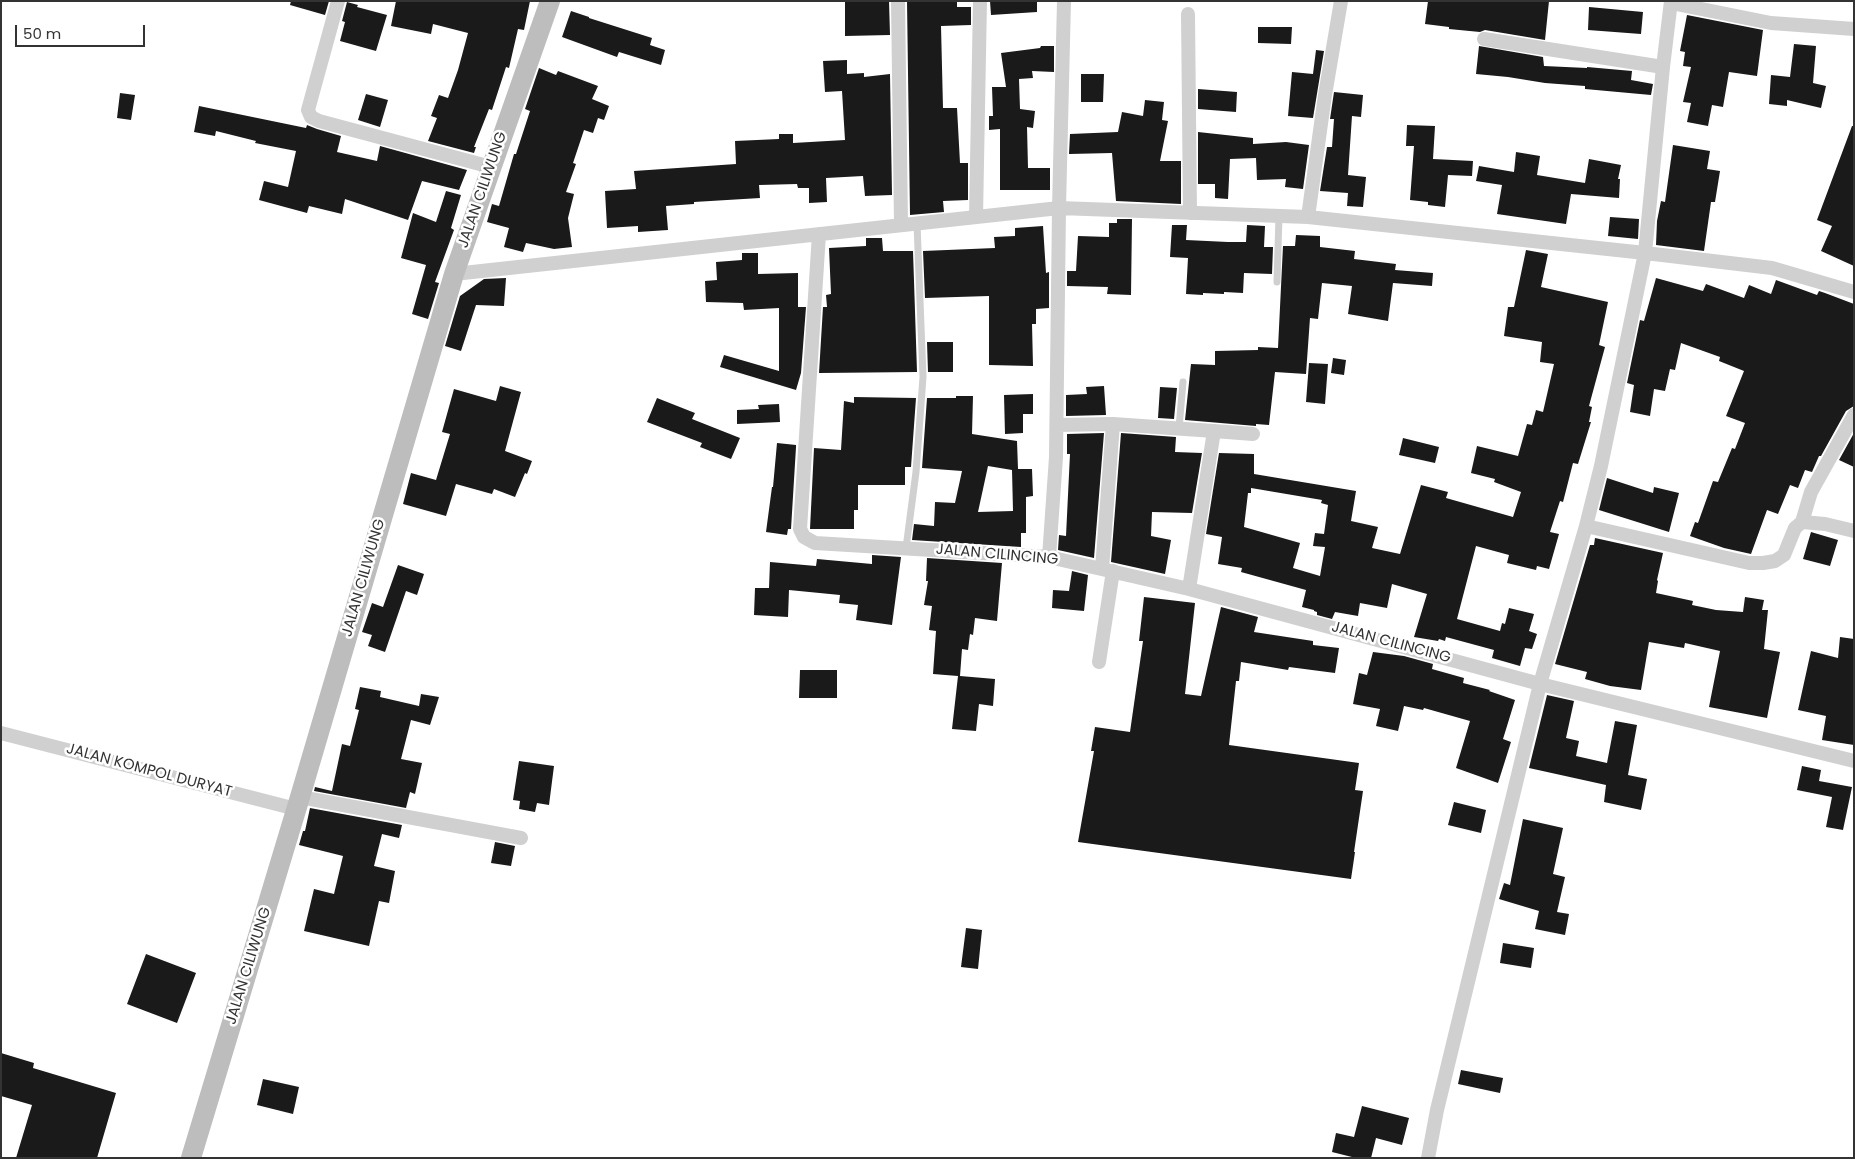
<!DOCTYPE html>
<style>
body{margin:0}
#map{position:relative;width:1855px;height:1159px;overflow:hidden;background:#fff;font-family:Poppins,sans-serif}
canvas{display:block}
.frame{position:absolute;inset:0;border:2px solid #333;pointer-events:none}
.scale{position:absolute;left:15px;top:25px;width:130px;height:22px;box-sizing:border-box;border:2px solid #333;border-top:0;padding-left:6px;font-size:15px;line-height:18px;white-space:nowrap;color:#333;-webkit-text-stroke:4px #fff;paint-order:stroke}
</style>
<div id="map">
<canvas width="1855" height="1159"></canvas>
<div class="frame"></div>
<div class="scale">50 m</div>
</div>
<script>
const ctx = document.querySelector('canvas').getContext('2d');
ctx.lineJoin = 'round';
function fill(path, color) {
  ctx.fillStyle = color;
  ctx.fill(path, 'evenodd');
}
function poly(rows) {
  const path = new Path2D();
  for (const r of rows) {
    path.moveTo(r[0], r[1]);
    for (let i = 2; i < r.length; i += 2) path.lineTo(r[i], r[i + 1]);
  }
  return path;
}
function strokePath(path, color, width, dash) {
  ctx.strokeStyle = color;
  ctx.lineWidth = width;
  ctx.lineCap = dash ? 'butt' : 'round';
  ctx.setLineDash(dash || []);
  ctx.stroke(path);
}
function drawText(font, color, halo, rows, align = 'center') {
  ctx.font = font + ' Poppins,sans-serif';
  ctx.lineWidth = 5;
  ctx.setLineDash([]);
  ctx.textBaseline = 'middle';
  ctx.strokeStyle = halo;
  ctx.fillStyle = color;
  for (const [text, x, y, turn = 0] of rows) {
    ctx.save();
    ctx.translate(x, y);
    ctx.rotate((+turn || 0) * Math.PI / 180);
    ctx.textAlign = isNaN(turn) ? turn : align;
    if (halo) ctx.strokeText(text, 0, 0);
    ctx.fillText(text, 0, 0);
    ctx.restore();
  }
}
const building = poly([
 [291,1,329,1,325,15,290,5],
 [396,1,530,1,524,30,518,29,509,68,506,67,492,110,489,109,474,147,476,147,474,153,428,141,437,118,431,116,439,95,448,98,458,70,468,33,433,24,431,34,391,26],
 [845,1,889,1,890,35,845,36],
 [907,1,957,1,957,7,971,7,971,25,941,26,943,108,957,108,960,163,968,163,968,200,943,201,944,212,910,215],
 [990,1,1037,1,1037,12,991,15],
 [1428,1,1549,1,1545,40,1485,30,1480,32,1449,29,1449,27,1425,24],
 [347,2,358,5,357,7,387,15,376,51,340,41,345,22,342,21],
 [1589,7,1643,12,1641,34,1588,30],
 [571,11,589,17,589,18,652,38,650,45,665,50,661,65,619,52,617,57,562,37],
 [1687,15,1763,30,1757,76,1729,72,1723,107,1712,105,1708,126,1687,122,1691,103,1683,102,1691,67,1683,66,1685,52,1680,51],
 [1258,27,1292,27,1291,44,1258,43],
 [1794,44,1816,46,1813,83,1826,86,1821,108,1787,100,1787,106,1769,104,1771,75,1790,77],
 [1041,46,1054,46,1054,72,1032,71,1033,78,1019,79,1020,109,1035,111,1033,128,1027,127,1028,168,1050,168,1050,190,1000,190,1000,129,989,130,989,116,993,116,992,87,1006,87,1001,53,1040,48],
 [1479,46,1543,57,1544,66,1587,68,1587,67,1632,71,1631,80,1653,84,1651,95,1585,89,1585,86,1545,83,1508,77,1476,74],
 [1316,50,1324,51,1313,118,1288,116,1292,72,1313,74],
 [847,60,847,74,864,73,864,77,890,74,892,195,865,196,863,176,826,178,827,202,809,203,809,188,798,188,797,184,759,185,760,198,694,202,694,204,666,206,668,230,638,232,638,226,607,228,605,191,636,189,634,171,736,164,735,141,779,139,779,134,793,134,793,143,845,140,842,91,825,92,823,61],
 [539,68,556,75,558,71,598,86,592,99,609,106,604,120,598,118,593,133,584,130,573,163,576,164,566,192,574,194,568,218,572,247,554,249,526,243,523,252,504,247,509,228,487,222,492,204,499,206,514,154,516,154,530,111,525,109],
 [1081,74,1104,74,1103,102,1081,102],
 [1198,89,1237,92,1236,112,1198,109],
 [1334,92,1363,95,1361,117,1352,116,1348,175,1366,177,1363,207,1347,206,1348,193,1320,191,1327,147,1332,147,1334,119,1330,119],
 [120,93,135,95,131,120,117,118],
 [366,94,388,100,380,127,358,120],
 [1145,100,1164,102,1162,120,1168,121,1160,161,1181,161,1181,204,1116,201,1112,153,1069,154,1070,134,1118,132,1122,112,1143,116],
 [199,106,306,128,307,125,317,129,341,136,337,152,377,161,380,146,467,170,459,190,422,181,408,220,345,199,342,214,309,206,307,213,259,200,264,181,288,187,296,151,255,143,256,141,216,131,215,136,194,132],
 [1407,125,1435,126,1433,159,1473,161,1472,176,1448,175,1445,207,1428,205,1428,202,1410,200,1414,146,1406,146],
 [1852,126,1854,126,1854,266,1821,251,1832,226,1817,220],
 [1198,132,1253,138,1253,144,1286,142,1309,145,1303,189,1285,187,1286,179,1257,180,1256,158,1230,159,1228,199,1215,198,1215,184,1198,184],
 [1673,145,1710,151,1707,169,1720,171,1715,202,1711,202,1704,251,1656,245,1657,221,1661,201,1665,202],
 [1516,152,1540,156,1537,175,1585,183,1589,159,1621,165,1618,179,1620,179,1619,198,1571,194,1566,224,1497,214,1502,185,1476,181,1479,166,1514,172],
 [446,191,461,195,451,228,454,230,435,282,439,283,428,319,412,314,426,265,401,258,413,213,436,222],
 [1610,217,1639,219,1638,239,1608,236],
 [1117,219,1132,219,1131,295,1107,294,1108,287,1067,286,1067,271,1076,271,1078,236,1109,237,1109,223,1117,223],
 [1172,225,1187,225,1186,240,1228,242,1246,242,1247,225,1265,226,1264,247,1273,247,1272,274,1244,273,1243,293,1224,292,1224,294,1203,293,1203,295,1186,294,1188,258,1170,257],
 [1043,226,1046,273,1049,272,1049,308,1036,309,1036,324,1032,324,1033,366,989,365,989,296,925,298,923,251,995,248,994,237,1015,236,1015,228],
 [1296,235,1320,236,1320,247,1355,251,1354,259,1396,264,1395,270,1433,273,1432,286,1393,283,1388,321,1348,314,1352,286,1322,283,1318,319,1310,318,1306,374,1275,372,1269,425,1256,424,1256,426,1185,420,1191,364,1215,365,1215,351,1258,350,1258,347,1278,348,1283,246,1295,246],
 [866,238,882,238,883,251,913,251,917,372,819,373,823,307,827,307,826,295,831,294,829,248,866,246],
 [1526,250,1548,254,1541,287,1608,302,1599,345,1605,347,1589,406,1592,407,1589,422,1591,422,1578,464,1573,463,1563,502,1560,501,1550,532,1559,534,1549,569,1537,566,1536,570,1507,563,1509,555,1476,546,1457,619,1500,631,1502,623,1505,624,1509,608,1534,614,1529,631,1537,634,1532,649,1525,648,1520,666,1492,658,1494,650,1446,637,1445,641,1439,639,1438,641,1414,637,1427,594,1392,584,1387,608,1360,603,1358,616,1335,612,1332,619,1317,615,1317,612,1314,611,1314,610,1302,607,1306,590,1241,572,1242,568,1218,564,1222,537,1206,534,1219,453,1254,454,1254,474,1356,491,1351,521,1378,527,1372,548,1400,554,1421,485,1448,492,1446,498,1513,517,1521,492,1494,482,1495,479,1471,473,1477,446,1518,456,1527,424,1532,425,1536,410,1543,412,1554,364,1540,362,1542,342,1504,336,1508,307,1514,307],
 [1251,488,1322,500,1321,503,1328,505,1324,534,1315,533,1313,546,1325,547,1320,576,1293,568,1300,543,1244,527,1248,493,1251,493],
 [742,253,758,253,758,274,798,273,798,307,806,307,801,373,796,390,720,367,724,355,779,371,779,308,744,310,743,303,706,302,705,281,717,280,716,262,742,260],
 [506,278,504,306,476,305,461,351,445,346,460,296,484,279],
 [1656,278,1703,291,1706,284,1744,298,1749,285,1771,294,1776,280,1817,295,1819,291,1825,293,1854,304,1854,406,1846,411,1821,456,1819,456,1812,472,1805,470,1798,488,1790,485,1778,514,1767,510,1751,554,1724,548,1690,536,1695,522,1698,523,1713,481,1718,482,1732,448,1735,449,1745,423,1726,416,1744,371,1719,361,1720,357,1681,343,1675,370,1670,369,1665,391,1654,389,1650,416,1630,412,1634,385,1627,383,1640,320,1644,321],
 [927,342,953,342,953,372,928,372],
 [1333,358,1346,360,1344,375,1331,373],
 [1309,363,1328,364,1325,404,1306,402],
 [500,386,521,392,505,451,532,461,527,474,525,473,515,497,494,489,492,494,456,484,446,516,403,504,411,473,436,480,450,434,442,432,454,389,496,401],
 [1104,386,1106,415,1066,416,1066,395,1087,394,1086,387],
 [1160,387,1177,388,1174,419,1158,418],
 [1033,394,1033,414,1023,414,1023,433,1005,434,1004,395],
 [956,396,973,396,972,434,1017,441,1018,469,1032,469,1033,496,1026,497,1026,533,1021,533,1021,547,912,540,914,524,934,526,935,502,955,503,962,471,922,468,927,398,956,398],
 [988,466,1012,470,1013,511,978,512],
 [854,397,916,398,911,467,905,467,905,485,858,485,858,510,854,510,854,529,810,529,814,448,841,450,844,401,854,403],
 [657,398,695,413,692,419,740,438,731,459,700,447,702,443,647,422],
 [779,404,780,422,737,424,737,410,759,409,758,405],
 [1104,433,1094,558,1058,550,1059,535,1066,536,1070,454,1067,454,1067,434],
 [1121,433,1176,437,1175,452,1202,453,1192,513,1152,512,1151,536,1171,540,1165,574,1111,562],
 [1854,433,1854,467,1839,460],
 [1403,438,1439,447,1435,463,1399,455],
 [777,443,796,445,796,447,791,529,788,529,787,535,766,532,772,487,773,487],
 [1607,478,1653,493,1654,487,1679,493,1669,532,1599,510],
 [1811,532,1838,540,1830,566,1803,559],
 [1595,538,1663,553,1657,580,1658,581,1656,593,1693,601,1692,605,1716,610,1743,612,1745,597,1764,600,1762,610,1768,610,1764,649,1780,652,1767,718,1709,707,1720,651,1685,643,1684,648,1649,642,1641,690,1610,686,1585,679,1587,672,1555,664,1590,545,1594,545],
 [872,555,901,557,892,625,856,620,858,605,839,603,840,595,789,590,788,617,754,615,755,588,769,588,770,562,816,566,817,559,872,564],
 [927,558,1002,563,997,621,975,618,973,635,970,634,968,650,962,649,960,676,995,679,993,706,979,704,976,731,952,729,958,676,933,674,936,631,929,630,932,606,924,605,928,581,926,581],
 [398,565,424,574,417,595,406,591,385,652,368,646,372,635,362,632,372,603,383,607],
 [1072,571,1088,575,1084,611,1052,608,1053,590,1069,591],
 [1144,597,1195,603,1185,694,1201,696,1221,607,1258,617,1254,632,1313,641,1313,645,1339,648,1335,673,1289,667,1288,670,1241,662,1239,681,1236,681,1229,745,1359,763,1355,790,1363,791,1354,852,1355,852,1351,879,1078,842,1094,751,1091,751,1095,727,1130,732,1143,641,1139,641],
 [1840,637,1854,639,1854,745,1822,740,1826,716,1798,710,1811,651,1838,658],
 [1373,652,1404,656,1433,664,1432,669,1464,678,1463,683,1490,690,1489,691,1515,700,1503,739,1511,742,1498,783,1456,768,1470,721,1424,708,1423,710,1404,706,1398,731,1376,726,1380,709,1353,704,1359,673,1367,675],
 [800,670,837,670,837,698,799,698],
 [360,687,381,691,380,697,419,706,421,694,439,697,430,725,411,720,401,759,422,763,415,794,410,792,406,808,314,791,315,787,332,791,342,744,350,746,359,710,355,709],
 [1547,695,1574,701,1566,738,1579,741,1576,756,1607,763,1615,721,1637,725,1628,775,1647,779,1641,810,1604,802,1606,785,1529,768],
 [519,761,554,766,549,805,537,803,535,812,519,809,520,801,513,800],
 [1802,766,1821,770,1819,781,1852,787,1843,830,1826,827,1832,797,1797,790],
 [1454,802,1486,810,1481,833,1448,825],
 [310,808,402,825,399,838,382,834,374,866,395,871,389,903,379,901,369,946,304,931,314,889,334,894,343,856,299,845,303,831,305,831],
 [1523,819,1563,828,1553,874,1565,877,1557,912,1569,914,1565,935,1535,929,1539,911,1499,899,1504,883,1510,885],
 [495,842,515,846,511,866,491,863],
 [966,928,982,930,978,969,961,967],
 [1503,943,1534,948,1531,968,1500,963],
 [146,954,196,973,177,1023,127,1004],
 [1,1053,34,1063,33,1068,116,1093,97,1158,16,1158,32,1105,1,1096],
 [1461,1070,1503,1078,1500,1093,1458,1084],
 [263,1079,299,1087,293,1114,257,1105],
 [1362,1106,1409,1118,1402,1145,1376,1138,1371,1158,1356,1158,1332,1152,1336,1133,1354,1137]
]);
const lane = poly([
 [1277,282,1279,216],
 [1179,428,1183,382],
 [906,548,916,472,923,377,917,224]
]);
const street = poly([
 [338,1,308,110,311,117,319,121,491,167],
 [898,1,901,225],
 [1671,3,1771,23,1854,29],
 [1188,14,1190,213],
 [1484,39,1663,67],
 [976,217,980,1],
 [1308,217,1325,95,1341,1],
 [819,234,800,529,804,537,815,543,1049,557,1189,589,1540,684,1854,761],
 [454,274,1059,208,1308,217,1645,253,1772,268,1854,292],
 [1057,425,1113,424],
 [1214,431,1253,434],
 [1802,522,1811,492,1854,415],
 [1586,526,1749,563,1763,563,1775,561,1784,555,1795,528,1802,522,1825,524,1854,531],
 [1049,557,1056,457,1059,208,1064,1],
 [1102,569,1113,424,1214,431,1189,589],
 [1099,662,1113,571],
 [1,733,296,809],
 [300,797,521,838],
 [1428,1158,1437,1110,1540,684,1586,526,1601,466,1645,253,1663,67,1671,1]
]);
const secondary = poly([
 [191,1158,300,797,454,274,550,1]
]);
const streetNames = [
 ["JALAN CILIWUNG",483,190,-71],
 ["JALAN CILINCING",997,555,5],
 ["JALAN CILIWUNG",364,578,-74],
 ["JALAN CILINCING",1391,643,15],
 ["JALAN KOMPOL DURYAT",149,771,15],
 ["JALAN CILIWUNG",249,966,-73]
];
fill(building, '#1a1a1a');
strokePath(lane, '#d0d0d0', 7);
strokePath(street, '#d0d0d0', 14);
strokePath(secondary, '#bdbdbd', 20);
drawText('15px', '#333', '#fff', streetNames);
</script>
